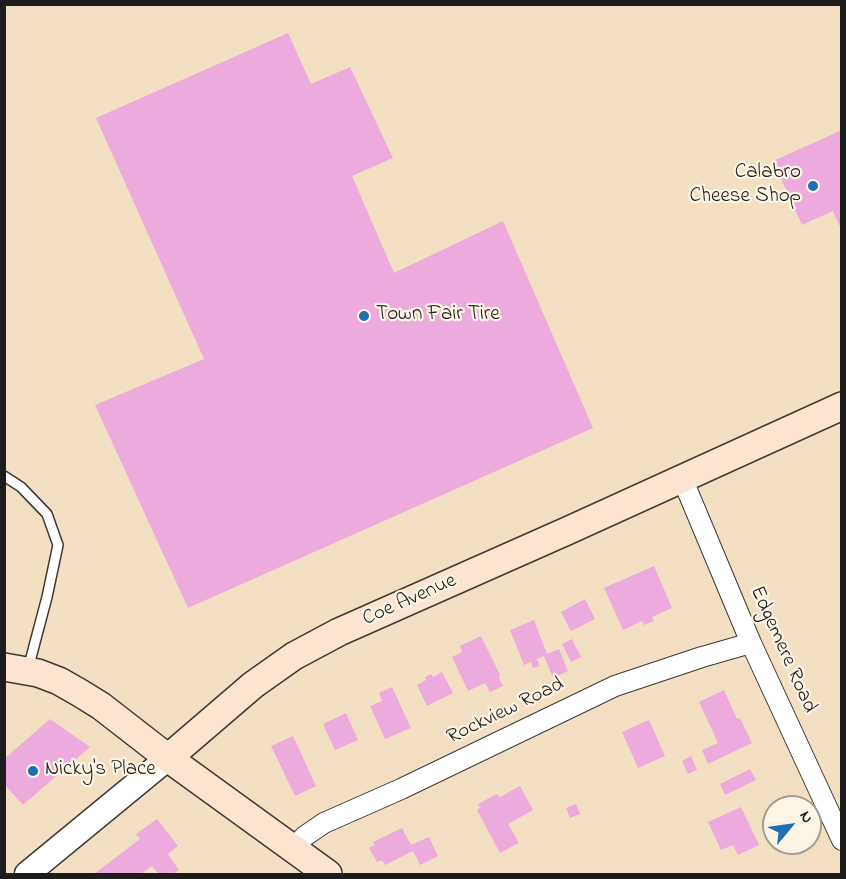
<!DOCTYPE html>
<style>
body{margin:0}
#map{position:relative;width:846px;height:879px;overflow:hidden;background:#f3dfc2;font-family:"Indie Flower",sans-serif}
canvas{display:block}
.frame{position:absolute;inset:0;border:6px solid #1c1c1c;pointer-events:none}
.north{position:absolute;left:762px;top:795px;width:60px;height:60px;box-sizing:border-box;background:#fcf5e5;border:2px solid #a29e95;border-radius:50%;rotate:61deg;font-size:16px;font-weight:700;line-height:24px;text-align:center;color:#1c1c1c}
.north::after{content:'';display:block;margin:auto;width:21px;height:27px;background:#1f6fb2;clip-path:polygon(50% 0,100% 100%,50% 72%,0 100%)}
</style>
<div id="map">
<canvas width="846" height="879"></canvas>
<div class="frame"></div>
<div class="north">N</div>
</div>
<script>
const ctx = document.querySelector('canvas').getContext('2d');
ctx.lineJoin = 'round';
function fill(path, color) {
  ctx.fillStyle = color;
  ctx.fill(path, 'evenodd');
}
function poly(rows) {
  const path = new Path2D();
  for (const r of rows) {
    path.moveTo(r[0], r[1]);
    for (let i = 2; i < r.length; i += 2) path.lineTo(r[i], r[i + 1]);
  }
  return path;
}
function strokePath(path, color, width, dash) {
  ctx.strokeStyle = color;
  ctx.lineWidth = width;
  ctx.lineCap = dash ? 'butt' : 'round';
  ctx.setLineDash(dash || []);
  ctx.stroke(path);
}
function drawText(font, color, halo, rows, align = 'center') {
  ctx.font = font + ' "Indie Flower",sans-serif';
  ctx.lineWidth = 4.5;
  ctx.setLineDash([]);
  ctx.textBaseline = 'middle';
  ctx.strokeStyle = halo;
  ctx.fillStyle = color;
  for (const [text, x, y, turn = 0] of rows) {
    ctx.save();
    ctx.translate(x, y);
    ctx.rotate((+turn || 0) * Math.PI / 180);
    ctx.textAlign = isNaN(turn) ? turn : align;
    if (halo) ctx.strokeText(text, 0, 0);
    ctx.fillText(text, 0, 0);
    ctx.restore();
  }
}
const building = poly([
 [288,33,311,84,350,67,393,158,352,176,394,273,503,221,593,428,188,608,95,405,204,359,96,118],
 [842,130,842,231,833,211,802,225,773,161],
 [654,566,672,608,652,617,654,621,644,625,642,621,623,630,604,588],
 [585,599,595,619,571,631,561,612],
 [534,620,547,654,559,649,568,671,553,678,544,656,537,659,540,666,533,668,531,662,524,665,510,630],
 [481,636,500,675,499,678,503,686,490,692,485,683,468,691,452,657,462,652,460,646],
 [572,639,581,657,571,662,562,644],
 [442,672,453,693,427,706,417,685,426,680,425,677,431,674,433,677],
 [392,687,411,728,385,739,370,706,382,701,379,693],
 [724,690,737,719,740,718,752,743,708,764,702,750,718,743,699,702],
 [346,713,358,740,335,750,323,724],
 [50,719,90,747,23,805,4,784,4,759],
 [649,720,665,756,638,768,622,732],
 [293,736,316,786,295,796,271,746],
 [691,756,697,770,688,774,682,761],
 [750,769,756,780,725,795,720,784],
 [520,786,533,810,508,824,519,843,500,853,477,810,480,808,478,804,497,794,500,797],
 [576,804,580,814,570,818,566,808],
 [741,807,759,845,738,855,733,845,721,850,708,822],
 [157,819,178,846,168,854,179,870,174,874,159,874,152,866,141,874,94,874,140,839,136,834],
 [402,828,411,845,429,837,438,856,420,865,413,851,385,865,382,860,377,862,369,848,375,845,373,842]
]);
const service = poly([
 [4,476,21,487,47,514,58,545,47,597,28,669]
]);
const minor = poly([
 [682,478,751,643,842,840],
 [293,848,305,836,324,823,401,789,615,686,702,657,751,643]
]);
const tertiary = poly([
 [27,874,168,758]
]);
const secondary = poly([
 [4,667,38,673,59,681,80,693,101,706,168,758,328,874],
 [168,758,253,685,294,656,339,632,567,531,842,406]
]);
const markers = [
 [813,186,6,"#1f6fb2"],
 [364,316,6,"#1f6fb2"],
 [33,771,6,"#1f6fb2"]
];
const poiNames = [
 ["Calabro",801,174,"right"],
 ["Cheese Shop",801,198,"right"],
 ["Town Fair Tire",376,316],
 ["Nicky's Place",45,771]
];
const streetNames = [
 ["Coe Avenue",410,601,-24],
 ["Edgemere Road",782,650,66],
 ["Rockview Road",506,712,-26]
];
fill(building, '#edaadd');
strokePath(service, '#3c3935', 12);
strokePath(minor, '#3c3935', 22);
strokePath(tertiary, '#3c3935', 27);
strokePath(secondary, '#3c3935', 30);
strokePath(service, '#fff', 9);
strokePath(minor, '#fff', 20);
strokePath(tertiary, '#fff', 24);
strokePath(secondary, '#fde4d1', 27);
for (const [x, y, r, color] of markers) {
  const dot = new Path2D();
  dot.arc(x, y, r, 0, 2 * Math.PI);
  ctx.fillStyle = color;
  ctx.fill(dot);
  strokePath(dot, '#fcf5e5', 2);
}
drawText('21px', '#1c1c1c', '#fcf5e5', poiNames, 'left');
drawText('21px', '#1c1c1c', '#fcf5e5', streetNames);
</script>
